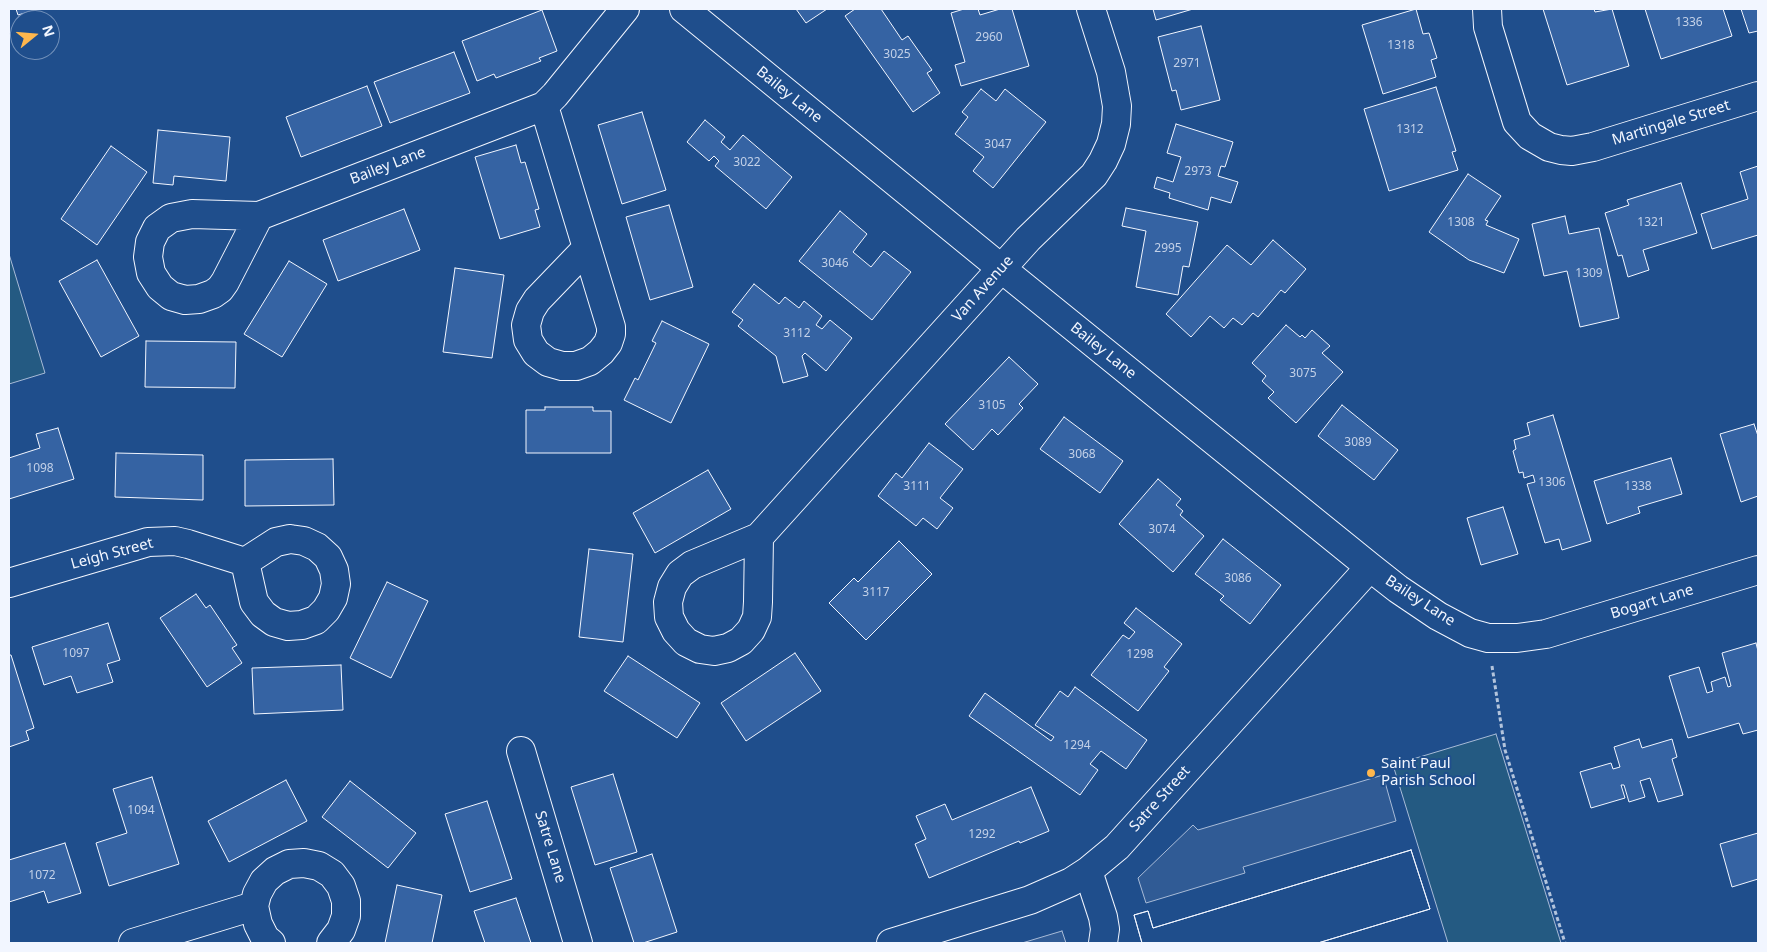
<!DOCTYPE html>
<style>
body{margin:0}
#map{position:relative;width:1767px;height:952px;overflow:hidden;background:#1f4e8c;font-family:"Noto Sans",sans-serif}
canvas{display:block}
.frame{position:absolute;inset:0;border:10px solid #f2f6ff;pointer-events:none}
.north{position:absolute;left:10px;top:10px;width:50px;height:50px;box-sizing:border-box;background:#1f4e8c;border:1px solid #7391ba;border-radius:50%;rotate:73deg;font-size:14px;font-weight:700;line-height:20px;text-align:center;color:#f2f6ff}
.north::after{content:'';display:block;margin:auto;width:18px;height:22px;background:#ffb74d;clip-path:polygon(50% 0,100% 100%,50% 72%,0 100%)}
</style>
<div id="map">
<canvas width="1767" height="952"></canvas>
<div class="frame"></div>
<div class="north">N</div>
</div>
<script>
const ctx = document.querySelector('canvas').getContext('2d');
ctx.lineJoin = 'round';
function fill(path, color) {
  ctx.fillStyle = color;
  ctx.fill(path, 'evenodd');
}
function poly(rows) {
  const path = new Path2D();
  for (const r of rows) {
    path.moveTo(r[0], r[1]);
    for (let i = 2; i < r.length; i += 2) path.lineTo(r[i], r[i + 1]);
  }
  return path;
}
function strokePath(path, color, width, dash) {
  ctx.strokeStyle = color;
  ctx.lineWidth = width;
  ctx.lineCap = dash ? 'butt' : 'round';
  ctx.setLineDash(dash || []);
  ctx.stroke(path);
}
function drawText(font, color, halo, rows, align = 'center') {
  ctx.font = font + ' "Noto Sans",sans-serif';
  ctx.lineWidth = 4;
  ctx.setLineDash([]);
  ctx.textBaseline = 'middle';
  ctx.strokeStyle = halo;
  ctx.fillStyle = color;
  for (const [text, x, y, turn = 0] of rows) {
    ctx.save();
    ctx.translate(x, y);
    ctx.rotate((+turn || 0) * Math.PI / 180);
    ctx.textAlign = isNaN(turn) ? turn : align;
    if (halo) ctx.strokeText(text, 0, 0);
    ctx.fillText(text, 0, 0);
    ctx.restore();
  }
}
const green = poly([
 [9,254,45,373,9,384,9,254],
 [1496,734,1561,943,1448,943,1393,765,1496,734]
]);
const parking = poly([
 [1383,775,1396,821,1243,867,1245,873,1146,903,1138,878,1193,825,1198,830,1383,775],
 [1062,931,1066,943,1022,943,1062,931]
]);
const building = poly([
 [16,9,39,9,18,15,16,9],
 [796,9,827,9,806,23,796,9],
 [855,9,881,9,902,40,908,36,932,70,927,73,940,93,913,112,845,16,855,9],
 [964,9,978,9,980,15,1000,9,1012,9,1029,66,961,86,955,65,965,62,951,13,964,9],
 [1153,9,1193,9,1156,20,1153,9],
 [1416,9,1423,34,1429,33,1437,58,1431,60,1436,77,1383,94,1362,25,1416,9],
 [1543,9,1594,9,1595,12,1612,9,1629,66,1567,85,1543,9],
 [1645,9,1723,9,1732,36,1661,59,1645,9],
 [1741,9,1758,9,1758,31,1749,33,1741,9],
 [542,10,557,51,539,58,541,61,496,78,494,74,477,81,462,41,542,10],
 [1201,26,1220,100,1181,110,1176,90,1172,91,1158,37,1201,26],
 [454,52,470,93,390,123,374,82,454,52],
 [367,86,382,126,301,157,286,117,367,86],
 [1436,87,1456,151,1452,152,1458,170,1389,191,1364,109,1436,87],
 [981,89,996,101,1005,89,1046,122,993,188,973,171,984,157,955,134,968,117,962,112,981,89],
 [642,112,666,190,622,204,598,125,642,112],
 [705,120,725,137,721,142,730,150,743,135,792,177,766,209,715,166,719,161,714,156,709,161,687,142,705,120],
 [1176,124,1233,142,1225,167,1221,166,1218,176,1238,182,1231,203,1211,197,1208,210,1169,198,1170,193,1154,188,1157,177,1173,182,1181,157,1167,153,1176,124],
 [158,130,230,137,226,181,174,176,173,185,153,183,158,130],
 [516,145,521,163,525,162,539,209,535,210,540,227,500,239,475,157,516,145],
 [111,146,147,172,97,245,61,219,111,146],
 [1758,166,1758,235,1712,249,1701,214,1748,199,1740,172,1758,166],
 [1468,174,1501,196,1485,220,1488,221,1486,225,1519,239,1504,273,1469,260,1429,232,1468,174],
 [1681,183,1697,233,1643,250,1649,270,1628,277,1622,255,1618,256,1605,213,1629,205,1627,200,1681,183],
 [669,205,693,287,650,300,626,217,669,205],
 [1126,208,1198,222,1189,267,1183,266,1178,295,1136,287,1146,231,1122,226,1126,208],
 [404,209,420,250,338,281,323,240,404,209],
 [840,211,867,234,853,252,871,267,884,251,911,272,872,320,799,261,840,211],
 [1565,216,1569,234,1599,228,1619,318,1580,327,1567,271,1544,276,1532,224,1565,216],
 [1273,240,1306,269,1285,293,1281,290,1258,317,1253,313,1242,325,1233,318,1224,328,1210,316,1191,337,1166,314,1227,245,1251,265,1273,240],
 [97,260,139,336,101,357,59,281,97,260],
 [289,261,327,284,282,357,244,334,289,261],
 [455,268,504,275,492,358,443,352,455,268],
 [754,284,779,304,785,297,799,308,804,301,822,316,816,325,822,329,830,320,852,338,826,371,805,353,802,356,808,376,783,383,776,356,738,326,743,320,732,312,754,284],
 [662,321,709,344,671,423,624,400,635,378,638,380,656,343,652,341,662,321],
 [1286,325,1300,337,1302,335,1305,338,1312,330,1330,346,1322,353,1343,372,1296,423,1268,398,1274,392,1262,381,1266,376,1252,363,1286,325],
 [146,341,236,342,235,388,145,387,146,341],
 [1009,357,1038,384,1019,404,1023,408,998,435,992,429,973,450,945,424,1009,357],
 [1342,405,1398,450,1374,480,1318,436,1342,405],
 [545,407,593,407,593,411,611,411,611,453,526,453,526,410,545,410,545,407],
 [1553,415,1591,541,1562,550,1559,539,1545,543,1527,484,1535,482,1533,475,1524,478,1523,472,1519,473,1513,451,1516,449,1514,440,1530,435,1527,423,1553,415],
 [1064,417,1123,461,1100,493,1040,449,1064,417],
 [1754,424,1758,436,1758,496,1741,502,1720,434,1754,424],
 [58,428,74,479,9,499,9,458,40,448,36,434,58,428],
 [929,443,963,469,940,498,953,508,937,529,923,518,916,526,878,496,896,473,902,478,929,443],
 [116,453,203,455,203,500,115,497,116,453],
 [1671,458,1682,494,1638,507,1640,513,1607,524,1594,481,1671,458],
 [333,459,334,505,245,506,245,460,333,459],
 [708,470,731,509,655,553,633,513,708,470],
 [1158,479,1181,499,1176,505,1183,511,1180,515,1204,536,1173,572,1119,524,1158,479],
 [1503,507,1518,554,1481,565,1467,518,1503,507],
 [1223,539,1281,585,1250,624,1220,600,1224,596,1195,574,1223,539],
 [899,541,932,574,866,640,829,603,854,578,858,582,899,541],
 [589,549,633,554,623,642,579,637,589,549],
 [387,582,428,601,391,678,350,658,387,582],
 [196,594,206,608,210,605,237,645,232,648,242,663,207,687,160,618,196,594],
 [1136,608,1182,644,1164,667,1169,671,1138,711,1091,675,1123,635,1129,639,1135,632,1124,623,1136,608],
 [108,623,120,660,107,664,113,682,77,693,71,676,44,685,32,647,108,623],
 [1756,643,1758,651,1758,730,1743,734,1739,723,1688,738,1669,676,1699,667,1707,693,1713,691,1711,682,1725,677,1728,687,1731,686,1722,653,1756,643],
 [795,653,821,691,746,741,721,703,795,653],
 [9,655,11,655,34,728,26,731,29,740,9,747,9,655],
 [628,656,700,703,677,738,604,691,628,656],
 [341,665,343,710,254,714,252,668,341,665],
 [1075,687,1147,740,1126,769,1101,751,1090,764,1098,770,1080,795,969,716,985,693,1051,741,1054,737,1035,725,1060,691,1068,697,1075,687],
 [1639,739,1642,748,1672,739,1677,757,1672,759,1683,795,1658,802,1650,778,1640,781,1645,797,1629,802,1624,785,1621,785,1625,798,1591,808,1580,772,1611,763,1613,769,1620,767,1614,747,1639,739],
 [613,774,637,852,595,865,571,787,613,774],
 [152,777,179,864,109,886,96,843,127,833,113,789,152,777],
 [286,780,307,821,229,862,208,821,286,780],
 [350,781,416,833,388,868,322,817,350,781],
 [1031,787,1049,831,1020,843,1019,841,929,878,915,844,926,839,916,816,945,804,952,820,1031,787],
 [487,801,512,879,470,892,445,814,487,801],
 [1758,833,1758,879,1732,887,1720,844,1758,833],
 [65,843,81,893,48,903,44,891,9,902,9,860,65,843],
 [1411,850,1430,909,1318,943,1142,943,1134,915,1148,911,1153,928,1411,850],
 [1411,850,1430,909,1318,943,1142,943,1134,915,1148,911,1153,928,1411,850],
 [652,854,677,932,643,943,634,943,610,868,652,854],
 [397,885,442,895,432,943,385,943,397,885],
 [516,898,531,943,485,943,474,911,516,898]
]);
const path = poly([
 [1492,666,1505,750,1565,943]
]);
const minor = poly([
 [684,9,1002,269,1370,567,1398,589,1438,616,1470,633,1488,638,1517,638,1546,634,1758,570],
 [1487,9,1488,27,1517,122,1530,136,1549,147,1561,150,1572,151,1593,147,1758,96],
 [192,214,259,216,225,282,220,289,213,294,199,299,185,300,171,296,160,287,151,273,148,257,150,242,157,228,171,218,192,214],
 [259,216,544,106],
 [587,248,611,327,611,334,608,343,601,352,590,361,576,366,562,366,548,362,536,353,528,340,526,325,530,311,537,300,587,248],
 [587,248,544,106,555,95,625,9],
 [759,537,1028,239,1094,175,1103,161,1111,144,1116,124,1117,106,1111,72,1091,9],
 [759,537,758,602,757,617,751,630,741,641,728,648,714,651,700,649,686,642,676,631,669,617,668,602,672,587,680,574,692,565,759,537],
 [290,539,304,541,317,547,328,557,334,570,336,584,333,598,326,610,316,620,302,625,288,626,274,622,263,614,254,602,245,562,276,542,290,539],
 [9,583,148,542,175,541,188,544,245,562],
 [521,751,578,943],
 [1088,871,1103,917,1105,929,1103,943],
 [133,943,254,906],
 [271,943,265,938,258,924,254,906,257,894,264,881,275,871,289,864,304,863,319,866,332,874,341,886,346,901,346,916,341,930,331,943],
 [891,943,1030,900,1071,882,1088,871,1117,847,1370,567]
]);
const markers = [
 [1371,773,5,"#ffb74d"]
];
const numberNames = [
 ["1336",1689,23],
 ["2960",989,38],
 ["1318",1401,46],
 ["3025",897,55],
 ["2971",1187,64],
 ["1312",1410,130],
 ["3047",998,145],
 ["3022",747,163],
 ["2973",1198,172],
 ["1308",1461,223],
 ["1321",1651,223],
 ["2995",1168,249],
 ["3046",835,264],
 ["1309",1589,274],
 ["3112",797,334],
 ["3075",1303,374],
 ["3105",992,406],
 ["3089",1358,443],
 ["3068",1082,455],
 ["1098",40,469],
 ["1306",1552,483],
 ["3111",917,487],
 ["1338",1638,487],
 ["3074",1162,530],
 ["3086",1238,579],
 ["3117",876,593],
 ["1097",76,654],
 ["1298",1140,655],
 ["1294",1077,746],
 ["1094",141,811],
 ["1292",982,835],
 ["1072",42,876]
];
const streetNames = [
 ["Bailey Lane",789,95,39],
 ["Martingale Street",1671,123,-17],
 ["Bailey Lane",388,166,-21],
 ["Van Avenue",983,289,-48],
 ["Bailey Lane",1103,351,39],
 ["Leigh Street",112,554,-15],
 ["Bailey Lane",1420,601,33],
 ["Bogart Lane",1652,602,-17],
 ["Satre Street",1160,799,-48],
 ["Satre Lane",550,847,73]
];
const poiNames = [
 ["Saint Paul",1381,764],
 ["Parish School",1381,781]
];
fill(green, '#245a82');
strokePath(green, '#a8bbd7', 1);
fill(parking, '#305b95');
strokePath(parking, '#a8bbd7', 1);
fill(building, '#3563a3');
strokePath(building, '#f2f6ff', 1);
strokePath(minor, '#f2f6ff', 30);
strokePath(path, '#b3c4dc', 3, [4, 2.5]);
strokePath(minor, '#1f4e8c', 28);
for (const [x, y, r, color] of markers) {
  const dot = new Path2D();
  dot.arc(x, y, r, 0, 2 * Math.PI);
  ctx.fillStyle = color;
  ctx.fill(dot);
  strokePath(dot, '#1f4e8c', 2);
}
drawText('12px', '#c3d1e8', null, numberNames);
drawText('15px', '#f2f6ff', '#1f4e8c', streetNames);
drawText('15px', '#f2f6ff', '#1f4e8c', poiNames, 'left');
</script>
